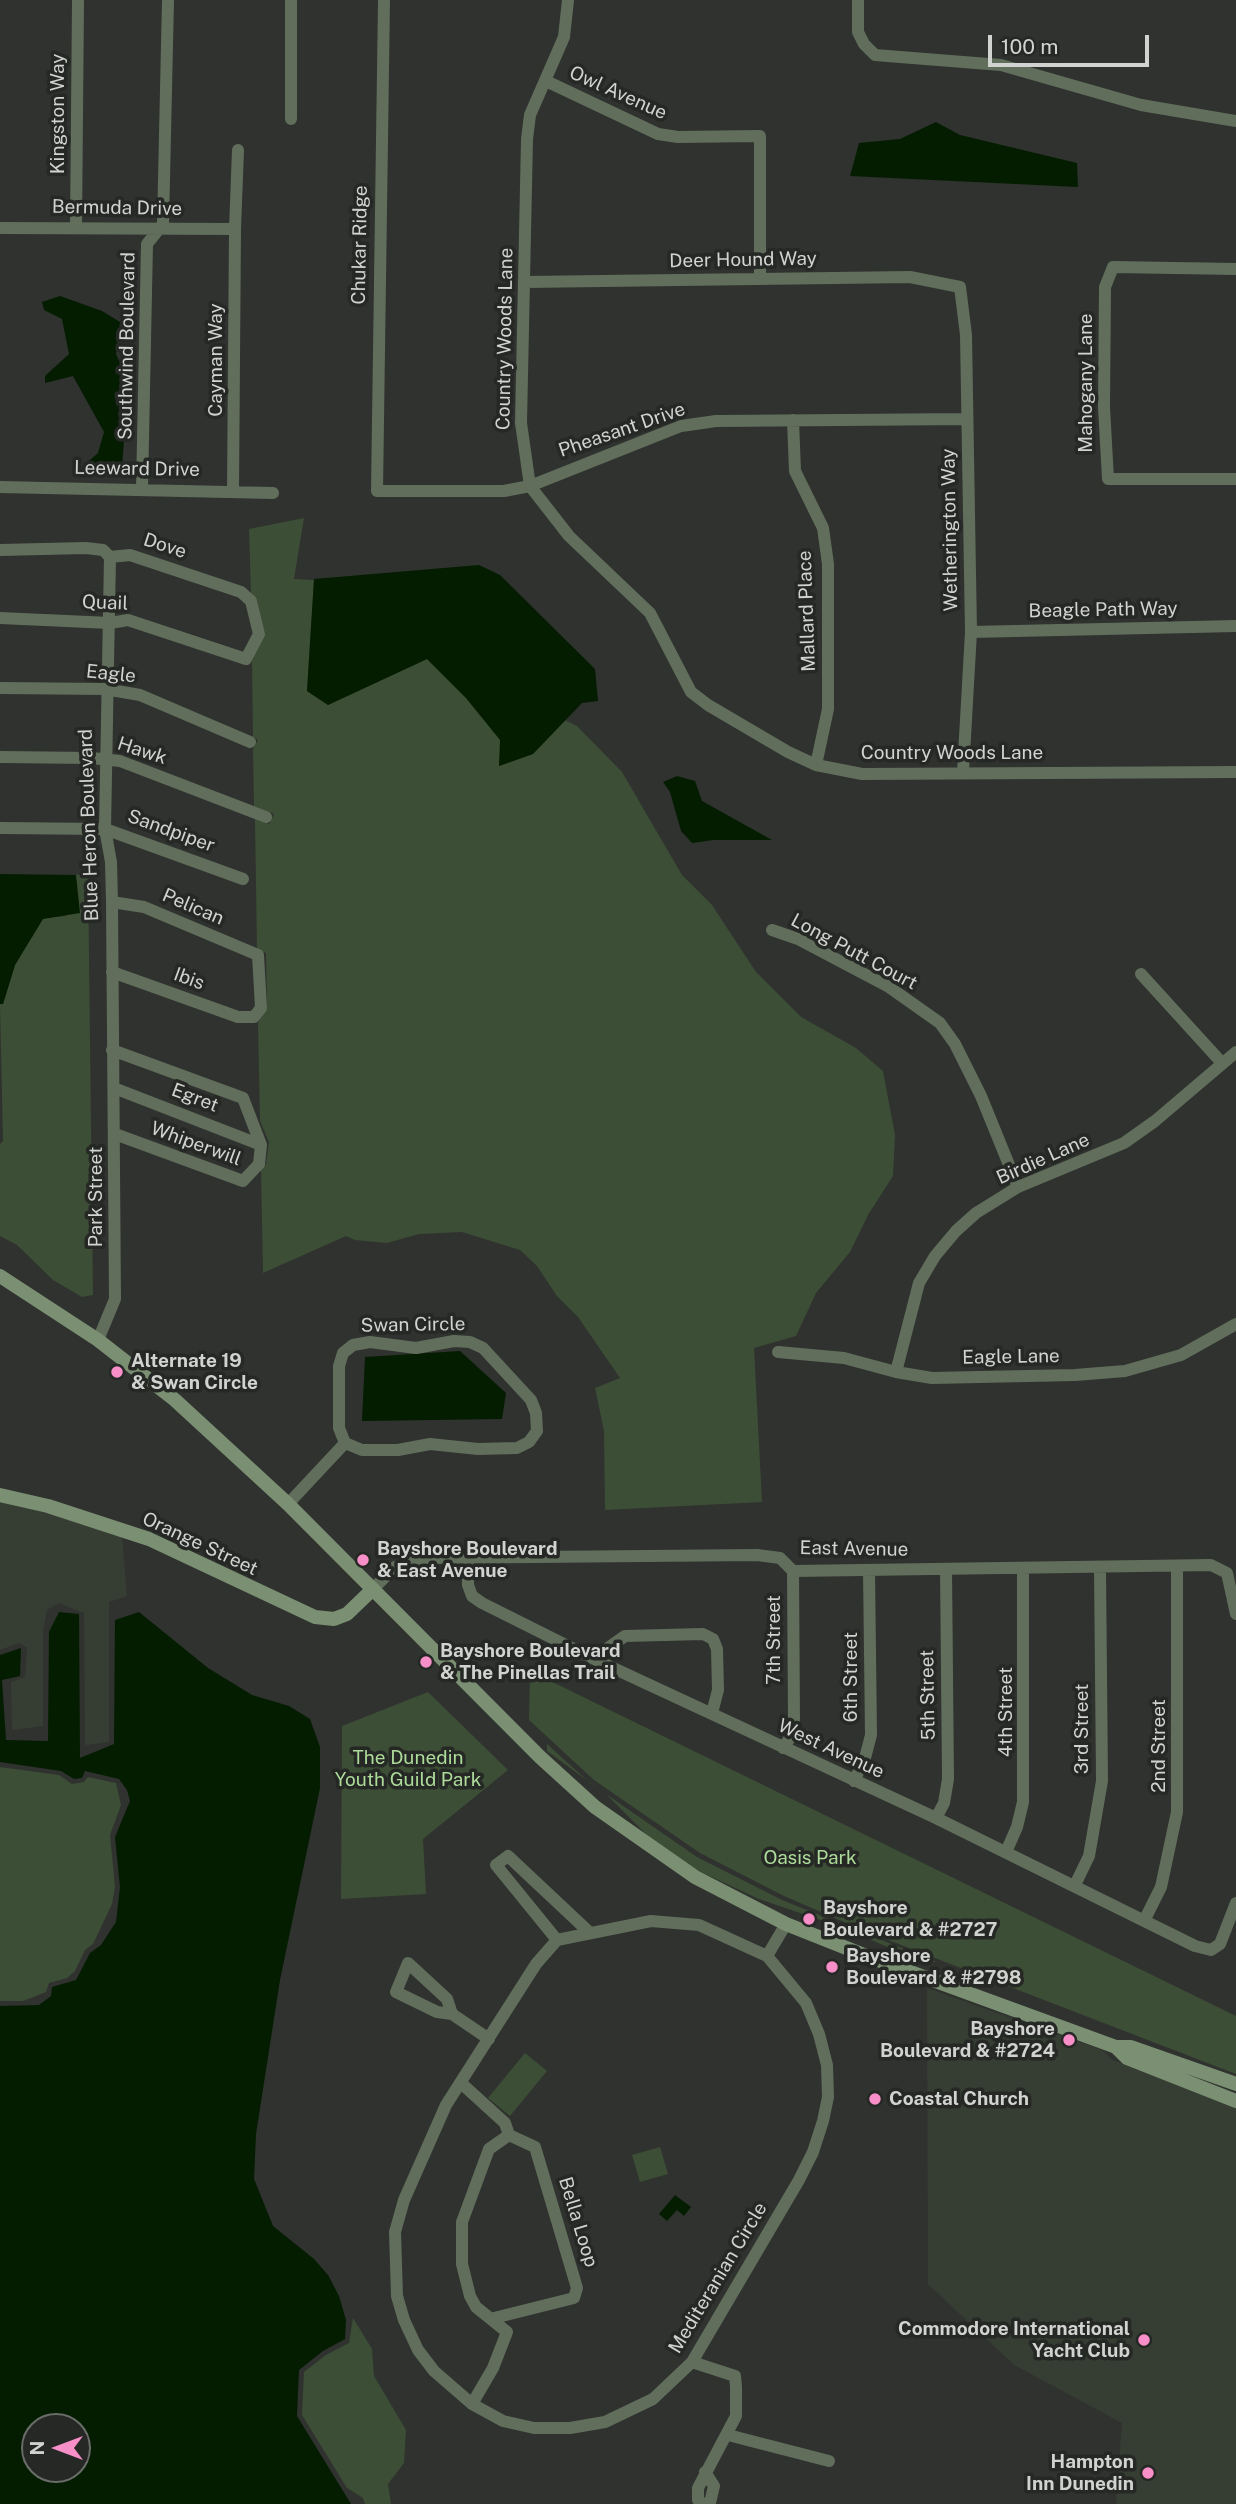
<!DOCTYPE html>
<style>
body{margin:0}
#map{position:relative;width:1236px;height:2504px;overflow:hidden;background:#2f322e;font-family:"Public Sans",sans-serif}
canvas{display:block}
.north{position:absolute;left:21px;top:2413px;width:70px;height:70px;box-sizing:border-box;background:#252824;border:2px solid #6a6c69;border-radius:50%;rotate:270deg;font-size:19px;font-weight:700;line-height:28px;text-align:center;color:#d1d3d0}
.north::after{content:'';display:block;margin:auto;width:24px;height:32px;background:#f98fc9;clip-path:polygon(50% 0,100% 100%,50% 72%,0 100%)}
.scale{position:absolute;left:988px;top:35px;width:161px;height:32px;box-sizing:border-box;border:4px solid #d1d3d0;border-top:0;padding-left:9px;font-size:21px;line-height:24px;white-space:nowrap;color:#d1d3d0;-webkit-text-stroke:5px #252824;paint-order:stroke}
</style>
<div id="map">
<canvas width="1236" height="2504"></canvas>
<div class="north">N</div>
<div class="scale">100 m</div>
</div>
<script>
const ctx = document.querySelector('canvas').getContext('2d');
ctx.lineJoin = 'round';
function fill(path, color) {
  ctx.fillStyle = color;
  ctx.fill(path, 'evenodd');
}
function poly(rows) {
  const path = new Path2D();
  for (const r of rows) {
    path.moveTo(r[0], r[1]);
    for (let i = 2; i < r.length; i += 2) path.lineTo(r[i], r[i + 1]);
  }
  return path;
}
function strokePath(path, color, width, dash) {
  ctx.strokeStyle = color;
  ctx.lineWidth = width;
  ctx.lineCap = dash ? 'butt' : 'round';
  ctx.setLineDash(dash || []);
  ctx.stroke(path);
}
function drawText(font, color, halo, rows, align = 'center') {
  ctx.font = font + ' "Public Sans",sans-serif';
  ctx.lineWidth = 7;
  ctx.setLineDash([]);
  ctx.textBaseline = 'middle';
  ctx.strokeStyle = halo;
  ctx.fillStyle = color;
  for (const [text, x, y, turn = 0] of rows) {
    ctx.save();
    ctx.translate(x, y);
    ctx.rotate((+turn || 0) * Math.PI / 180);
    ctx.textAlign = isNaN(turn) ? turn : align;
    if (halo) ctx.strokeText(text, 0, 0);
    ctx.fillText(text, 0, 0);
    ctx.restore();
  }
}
const built = poly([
 [0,1500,46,1511,122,1535,127,1596,109,1602,109,1742,85,1745,84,1613,59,1603,47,1610,43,1632,43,1726,12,1730,11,1682,25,1677,27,1648,19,1643,0,1650],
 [927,1988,1102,2050,1113,2060,1236,2107,1236,2504,1116,2504,1122,2423,1014,2365,928,2284]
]);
const green = poly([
 [304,518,294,579,314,580,307,691,328,705,427,659,466,698,501,740,499,766,533,754,565,720,577,726,622,772,682,875,712,905,756,972,801,1017,856,1048,883,1071,895,1135,893,1176,868,1215,850,1252,816,1293,796,1336,754,1348,762,1502,605,1510,604,1431,595,1388,620,1378,578,1317,557,1296,537,1266,520,1250,462,1232,419,1234,387,1243,355,1240,346,1236,263,1273,261,1170,266,1164,269,1142,260,1121,258,1023,267,1008,266,953,257,949,255,819,269,824,274,814,254,806,253,749,258,740,253,737,252,660,265,633,257,600,251,593,249,529],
 [88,872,93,1295,82,1297,53,1280,17,1245,0,1236,0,1144,3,1141,0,1004,3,1004,15,965,43,918,66,916,76,875],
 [530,1671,1236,2016,1236,2074,865,1931,784,1896,700,1853,594,1780,529,1720],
 [428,1692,508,1770,423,1839,426,1894,341,1899,342,1726],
 [547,1744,590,1783,697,1857,782,1900,936,1962,921,1961,838,1926,759,1899,688,1866,659,1847,607,1795,547,1751],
 [0,1767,59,1775,72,1784,84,1782,88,1777,116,1783,121,1805,110,1835,115,1887,112,1904,93,1944,85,1950,75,1971,67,1978,49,1983,46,1992,23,2001,0,2001],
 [525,2053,547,2071,510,2116,488,2098],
 [660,2147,668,2174,640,2182,632,2155],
 [353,2318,372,2349,374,2376,406,2430,404,2463,388,2484,391,2504,365,2504,363,2498,347,2488,302,2415,304,2372,326,2355,349,2343]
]);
const water = poly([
 [936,122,960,135,1077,163,1078,187,850,176,859,143,900,139],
 [60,296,102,311,120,322,116,354,128,380,118,414,124,440,122,467,83,466,98,453,104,432,73,376,45,383,45,376,69,354,62,319,44,310,42,302],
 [479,565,500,575,595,669,598,701,582,703,533,754,499,766,500,740,466,698,427,659,328,705,307,691,314,579],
 [677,776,695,781,702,801,772,840,713,840,692,843,681,831,670,792,663,782],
 [0,874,76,875,80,913,43,919,15,965,3,1004,0,1004],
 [460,1351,506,1393,502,1419,362,1421,365,1357],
 [59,1612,79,1614,80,1758,114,1744,115,1620,139,1612,208,1668,252,1695,289,1706,310,1719,320,1747,320,1788,280,1980,256,2134,254,2179,273,2226,314,2259,328,2275,339,2296,346,2320,345,2339,323,2351,299,2370,297,2416,351,2504,0,2504,0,2006,39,2005,51,1996,52,1987,76,1980,90,1953,101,1945,116,1922,120,1887,115,1837,130,1801,127,1790,119,1779,85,1771,82,1778,74,1779,61,1771,0,1762,0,1655,21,1648,20,1676,2,1680,6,1740,48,1741,49,1632],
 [35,2427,77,2427,77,2469,35,2469],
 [675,2195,691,2207,684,2216,677,2210,667,2221,659,2214]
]);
const street = poly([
 [384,0,377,491,504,491,530,486,681,426,716,421,967,419],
 [568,0,564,37,530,115,527,139,521,423,530,486,569,536,650,613,691,692,708,705,788,752,816,765,862,774,1236,772],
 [858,0,858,32,864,44,875,55,1001,65,1141,105,1236,121],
 [546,81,658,134,678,137,760,136,760,279],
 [291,119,291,0],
 [0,228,235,229],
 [76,228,78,0],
 [1236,269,1113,267,1105,287,1104,407,1108,479,1236,479],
 [525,282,910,277,960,287,966,335,971,632,963,772],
 [793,420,795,471,823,528,828,564,828,709,816,765],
 [0,487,273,493],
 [142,488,147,244,163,224,168,0],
 [233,491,235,229,238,150],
 [0,550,86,548,103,550,110,557,130,555,241,592,251,601,259,634,246,659,128,620,110,623,0,618],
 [971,632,1236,626],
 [0,688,105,689,140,695,250,742],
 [0,757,92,758,120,761,266,817],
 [0,828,105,829,243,879],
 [112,902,144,907,258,955,261,1008,254,1017,238,1017,112,972],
 [772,930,798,939,889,987,940,1023,955,1044,981,1096,1018,1187],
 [1141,974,1222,1063],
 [112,1050,243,1098,261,1145,259,1164,243,1181,115,1134],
 [114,1088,261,1145],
 [98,1340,115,1299,112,902,111,862,105,829,110,557],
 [454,1341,470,1342,483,1348,531,1400,536,1413,537,1431,529,1442,517,1448,478,1449,430,1444,398,1450,362,1450,345,1443,339,1428,339,1366,343,1353,353,1345,370,1342,416,1348,454,1341],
 [778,1352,844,1358,896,1372,932,1378,1075,1375,1125,1371,1181,1355,1236,1324],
 [896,1372,919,1283,935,1256,956,1231,976,1213,1018,1187,1124,1143,1155,1121,1236,1052],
 [288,1504,345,1443],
 [468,1558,468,1585,472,1596,482,1603,598,1661,936,1818,1195,1946,1211,1950,1220,1944,1236,1903],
 [793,1571,1211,1565,1227,1573,1236,1614],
 [373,1589,395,1567,421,1558,757,1555,780,1558,793,1571],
 [598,1661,608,1648,625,1636,703,1634,713,1639,717,1649,718,1690,712,1713],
 [783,1748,792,1735,794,1719,793,1571],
 [854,1781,865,1758,871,1735,869,1570],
 [936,1818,944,1803,948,1779,946,1569],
 [1006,1852,1017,1827,1023,1802,1023,1568],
 [1075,1885,1089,1856,1102,1781,1100,1568],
 [1145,1919,1161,1887,1177,1812,1177,1567],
 [557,1940,496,1865,508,1856,589,1932],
 [767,1956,699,1925,651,1921,557,1940,536,1964,446,2105,404,2200,395,2232,397,2296,404,2320,418,2350,434,2371,472,2404,503,2421,534,2428,570,2428,605,2422,653,2399,692,2362,799,2180,813,2152,823,2121,828,2097,827,2065,819,2034,806,2003,767,1956,786,1924],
 [452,2014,447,1999,408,1963,396,1992,437,2012,452,2014,489,2039],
 [461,2083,505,2123,509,2135,489,2149,462,2222,462,2264,470,2296,476,2307,507,2332,493,2368,472,2404],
 [494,2318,574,2298,577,2288,535,2147,509,2135],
 [692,2362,735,2376,736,2387,736,2416,698,2488,698,2500,703,2504],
 [728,2435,829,2461],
 [705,2472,714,2486,710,2503,706,2504]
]);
const secondary = poly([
 [0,1276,98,1340,175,1400,288,1504,540,1757,595,1807,695,1877,786,1924,864,1955,1116,2047,1131,2047,1236,2084],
 [0,1495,48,1506,149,1539,315,1617,334,1619,347,1614,373,1589],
 [1116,2047,1127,2058,1236,2101]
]);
const markers = [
 [117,1372,7,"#f98fc9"],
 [363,1560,7,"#f98fc9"],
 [426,1662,7,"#f98fc9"],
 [809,1919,7,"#f98fc9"],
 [832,1967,7,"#f98fc9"],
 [1069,2040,7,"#f98fc9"],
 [875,2099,7,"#f98fc9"],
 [1144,2340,7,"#f98fc9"],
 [1148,2473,7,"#f98fc9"]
];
const streetNames = [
 ["Owl Avenue",618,93,24],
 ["Kingston Way",58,114,-90],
 ["Bermuda Drive",117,208,1],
 ["Chukar Ridge",360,245,-89],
 ["Deer Hound Way",743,260,-1],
 ["Country Woods Lane",505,339,-89],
 ["Southwind Boulevard",127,346,-89],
 ["Cayman Way",216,360,-90],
 ["Mahogany Lane",1086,383,-90],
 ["Pheasant Drive",622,430,-19],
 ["Leeward Drive",137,469,1],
 ["Wetherington Way",950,530,-91],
 ["Dove",165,546,18],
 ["Quail",105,603,2],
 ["Beagle Path Way",1103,610,-1],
 ["Mallard Place",807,611,-92],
 ["Eagle",111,674,6],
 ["Hawk",142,751,18],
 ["Country Woods Lane",952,753],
 ["Blue Heron Boulevard",89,825,-92],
 ["Sandpiper",171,831,20],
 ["Pelican",193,907,23],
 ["Long Putt Court",854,952,28],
 ["Ibis",189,979,20],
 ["Egret",195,1098,21],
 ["Whiperwill",196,1144,20],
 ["Birdie Lane",1043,1159,-24],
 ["Park Street",96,1197,-90],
 ["Swan Circle",413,1325,-1],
 ["Eagle Lane",1011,1357,-1],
 ["Orange Street",200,1544,25],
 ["East Avenue",854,1549,1],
 ["7th Street",774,1640,-90],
 ["6th Street",851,1677,-90],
 ["5th Street",928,1695,-91],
 ["4th Street",1006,1712,-90],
 ["3rd Street",1082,1729,-90],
 ["2nd Street",1159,1746,-90],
 ["West Avenue",831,1749,25],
 ["Bella Loop",578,2222,73],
 ["Mediteranian Circle",718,2278,-59]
];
const poiNames = [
 ["Alternate 19",131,1361],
 ["& Swan Circle",131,1383],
 ["Bayshore Boulevard",377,1549],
 ["& East Avenue",377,1571],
 ["Bayshore Boulevard",440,1651],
 ["& The Pinellas Trail",440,1673],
 ["Bayshore",823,1908],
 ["Boulevard & #2727",823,1930],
 ["Bayshore",846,1956],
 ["Boulevard & #2798",846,1978],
 ["Bayshore",1055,2029,"right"],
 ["Boulevard & #2724",1055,2051,"right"],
 ["Coastal Church",889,2099],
 ["Commodore International",1130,2329,"right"],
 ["Yacht Club",1130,2351,"right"],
 ["Hampton",1134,2462,"right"],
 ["Inn Dunedin",1134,2484,"right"]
];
const parkNames = [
 ["The Dunedin",408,1758],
 ["Youth Guild Park",408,1780],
 ["Oasis Park",810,1858]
];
fill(built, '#363e33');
fill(green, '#3d4e36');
fill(water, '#041d00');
strokePath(street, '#616e5c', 12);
strokePath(secondary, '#7b9073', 14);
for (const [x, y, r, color] of markers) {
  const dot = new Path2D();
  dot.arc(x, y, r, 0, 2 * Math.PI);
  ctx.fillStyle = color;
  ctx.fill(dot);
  strokePath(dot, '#252824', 2.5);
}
drawText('19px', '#d1d3d0', '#252824', streetNames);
drawText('bold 19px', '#d1d3d0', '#252824', poiNames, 'left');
drawText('19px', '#addb9a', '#252824', parkNames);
</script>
